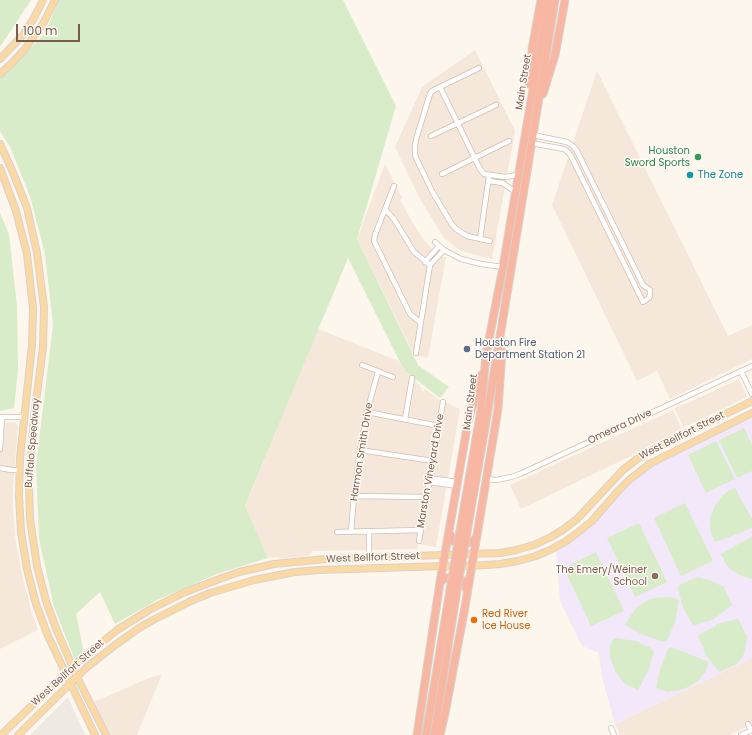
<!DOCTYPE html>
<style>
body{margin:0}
#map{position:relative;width:752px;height:735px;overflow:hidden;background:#fdf6ec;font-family:Poppins,sans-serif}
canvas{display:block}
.scale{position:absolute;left:16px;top:24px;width:64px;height:18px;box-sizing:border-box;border:2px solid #7a5c4d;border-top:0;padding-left:5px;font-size:12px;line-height:14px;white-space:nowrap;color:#7a5c4d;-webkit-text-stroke:3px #fffaf3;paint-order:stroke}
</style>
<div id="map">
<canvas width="752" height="735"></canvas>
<div class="scale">100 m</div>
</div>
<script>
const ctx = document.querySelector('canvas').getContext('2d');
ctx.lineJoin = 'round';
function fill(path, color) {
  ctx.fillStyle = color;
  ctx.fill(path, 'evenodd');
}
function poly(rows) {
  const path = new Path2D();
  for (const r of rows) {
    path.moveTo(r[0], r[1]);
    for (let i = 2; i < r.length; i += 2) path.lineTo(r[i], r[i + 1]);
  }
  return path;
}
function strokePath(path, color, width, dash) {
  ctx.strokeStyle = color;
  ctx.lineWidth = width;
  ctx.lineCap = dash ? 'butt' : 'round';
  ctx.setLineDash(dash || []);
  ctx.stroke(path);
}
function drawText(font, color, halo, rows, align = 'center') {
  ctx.font = font + ' Poppins,sans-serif';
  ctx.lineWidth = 3;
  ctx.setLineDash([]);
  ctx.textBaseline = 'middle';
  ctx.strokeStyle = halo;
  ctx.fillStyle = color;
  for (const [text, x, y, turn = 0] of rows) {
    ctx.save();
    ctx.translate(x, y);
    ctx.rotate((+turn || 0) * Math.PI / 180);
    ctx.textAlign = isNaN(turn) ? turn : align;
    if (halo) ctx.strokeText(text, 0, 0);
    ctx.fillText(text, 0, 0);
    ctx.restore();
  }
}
const residential = poly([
 [475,50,515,131,492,259,461,251,444,238,420,199,395,147,422,87],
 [597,71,728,336,752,325,752,359,670,399,657,371,637,381,552,205],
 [385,164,402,198,400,200,413,223,424,240,433,250,443,257,446,257,428,358,414,355,357,239],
 [318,329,399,361,405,371,419,384,423,392,425,389,440,400,460,409,436,547,418,544,417,549,313,551,308,556,281,559,277,557,268,558,245,507],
 [739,379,747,397,684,427,674,408,688,403],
 [673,410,682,430,649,445,639,452,521,509,510,485],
 [15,422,18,427,13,486,13,509,16,543,24,584,28,596,31,611,38,630,0,649,0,423],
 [752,658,752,724,729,735,620,735,615,724],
 [162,674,137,735,110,735,94,702,149,678]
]);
const industrial = poly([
 [68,697,85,735,30,735]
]);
const education = poly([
 [752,418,752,658,615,724,602,677,599,653,582,646,560,601,556,550,603,514,641,471,686,447]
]);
const green = poly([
 [0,0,31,0,2,44,0,46],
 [59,0,343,0,396,106,357,239,418,365,449,387,440,398,405,371,399,360,348,258,245,506,268,558,217,574,157,600,115,624,100,592,76,614,84,653,74,658,54,607,39,539,36,465,53,325,45,254,30,196,10,147,0,131,0,79,45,33],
 [0,213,9,234,17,306,18,370,14,408,0,411],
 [744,428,752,445,752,471,737,478,719,440],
 [716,441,735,479,706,493,688,455],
 [735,488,752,519,752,528,735,535,715,542,711,533,710,519,714,507,722,496,728,491],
 [685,503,713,561,681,576,654,518],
 [639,523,667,582,635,597,607,538],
 [752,537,752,579,740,575,730,569,726,564,721,554,740,543],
 [596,552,624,611,591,626,564,568],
 [698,577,710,580,724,587,732,605,714,619,707,622,706,621,696,625,692,624,683,607,678,589,679,585],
 [668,597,674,598,679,600,675,623,667,640,664,642,643,635,625,625,635,609,641,604,648,600,654,598],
 [738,619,747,636,745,651,743,656,737,664,719,672,706,655,703,648,704,648,698,637,700,634,716,626,716,624],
 [614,638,636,641,653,649,654,653,651,661,649,670,638,690,625,684,616,673,610,657,610,646],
 [671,647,709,662,706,671,698,681,686,688,680,690,668,692,661,690,656,688,660,669,668,649]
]);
const minor = poly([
 [479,68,440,87,432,91,430,94,417,136,415,145,415,155,417,160,433,193,451,223,456,229,467,236,476,238,490,241],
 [440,87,480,169,484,174,505,177,518,175],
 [431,136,496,105],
 [531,143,564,149,568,152,571,156,643,302,649,298,650,295,650,290,643,285,577,151,573,146,567,142,533,135],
 [442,174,509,141],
 [489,181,503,183,515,192],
 [394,186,375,235,374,241,410,314,420,322],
 [385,209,394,219,414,252,430,265],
 [480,239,489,176],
 [435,242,444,250,461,259,481,264,503,267],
 [425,262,439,246],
 [416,353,430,265,444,250],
 [362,365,393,377],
 [741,371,752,394],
 [367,412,439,426],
 [0,417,24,417],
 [405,419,412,378],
 [0,449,2,417],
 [360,450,433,461],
 [0,468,11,470,19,470],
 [430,478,457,482],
 [486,479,496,480,511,477,520,474,752,366],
 [430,482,457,486],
 [354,496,427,497],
 [337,532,421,530],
 [351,532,354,496,360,450,367,412,378,372],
 [419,541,443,402],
 [369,558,369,532],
 [748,724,751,730],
 [611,728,614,735],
 [741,735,752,730]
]);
const major = poly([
 [0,59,23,35,34,18,43,0],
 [0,74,11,64,24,50,43,24,55,0],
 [0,144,12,170,27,208,37,253,44,307,43,347,34,418,29,483,30,519,37,566,46,601,57,631,77,677,106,735],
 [0,168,16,211,27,254,33,308,32,345,20,458,19,496,21,532,27,569,36,604,48,636,95,735],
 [1,735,81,659,117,630,149,610,185,592,222,578,239,572,274,564,326,559,500,553,516,550,534,545,551,537,564,529,577,519,623,470,637,459,652,450,752,401],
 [18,735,87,667,114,646,139,628,153,620,189,602,210,593,254,580,295,572,319,570,443,566,471,566,500,564,518,561,536,556,550,550,565,542,577,533,592,521,619,490,629,480,651,463,752,413]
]);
const highway = poly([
 [529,84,532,49,541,0],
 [543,94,555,55,565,0],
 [460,531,481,410,486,355,503,267,548,0],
 [449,532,454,542,467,543,471,542,476,538],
 [467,532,488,410,555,0],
 [440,582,446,578,456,578,462,580,465,584,467,591],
 [417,735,440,582,468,422,481,375],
 [426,735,450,590],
 [434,735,457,590],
 [440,735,445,713,465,607,498,409,502,351]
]);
const highwayBridge = poly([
 [450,590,460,531],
 [457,590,467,532]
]);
const markers = [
 [698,157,4,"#2e9e5b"],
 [690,175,4,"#0f9aa8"],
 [467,349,4,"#5c6f8a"],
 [655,576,4,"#8d6e63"],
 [474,620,4,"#e8710a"]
];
const streetNames = [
 ["Main Street",524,82,-81],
 ["Main Street",471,402,-83],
 ["Omeara Drive",620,427,-25],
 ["West Bellfort Street",682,436,-27],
 ["Buffalo Speedway",33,443,-85],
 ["Harmon Smith Drive",362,452,-81],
 ["Marston Vineyard Drive",431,471,-80],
 ["West Bellfort Street",373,558,-2],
 ["West Bellfort Street",68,673,-42]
];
const leisureNames = [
 ["Houston",690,151],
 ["Sword Sports",690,163]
];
const cultureNames = [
 ["The Zone",698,175]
];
const serviceNames = [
 ["Houston Fire",475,343],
 ["Department Station 21",475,355]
];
const educationNames = [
 ["The Emery/Weiner",647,570],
 ["School",647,582]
];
const foodNames = [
 ["Red River",482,614],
 ["Ice House",482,626]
];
fill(residential, '#f5e8da');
fill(industrial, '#efe9e4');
fill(education, '#f3e8fa');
fill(green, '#d8ecc9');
strokePath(minor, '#d1beb0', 6);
strokePath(major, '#dad1cd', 8);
strokePath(highway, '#dad1cd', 9);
strokePath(minor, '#fff', 4.5);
strokePath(major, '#fbd9a5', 6);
strokePath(highway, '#f7b7a3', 7);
strokePath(highwayBridge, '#dad1cd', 9, []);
strokePath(highwayBridge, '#f7b7a3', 7);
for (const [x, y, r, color] of markers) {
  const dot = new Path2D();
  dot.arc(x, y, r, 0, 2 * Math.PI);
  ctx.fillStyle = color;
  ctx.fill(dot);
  strokePath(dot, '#fffaf3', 1.5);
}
drawText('10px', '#7a5c4d', '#fffaf3', streetNames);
drawText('10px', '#27864d', '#fffaf3', leisureNames, 'right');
drawText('10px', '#0d838f', '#fffaf3', cultureNames, 'left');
drawText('10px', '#4e5e75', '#fffaf3', serviceNames, 'left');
drawText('10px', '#785e54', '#fffaf3', educationNames, 'right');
drawText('10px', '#c56008', '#fffaf3', foodNames, 'left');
</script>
